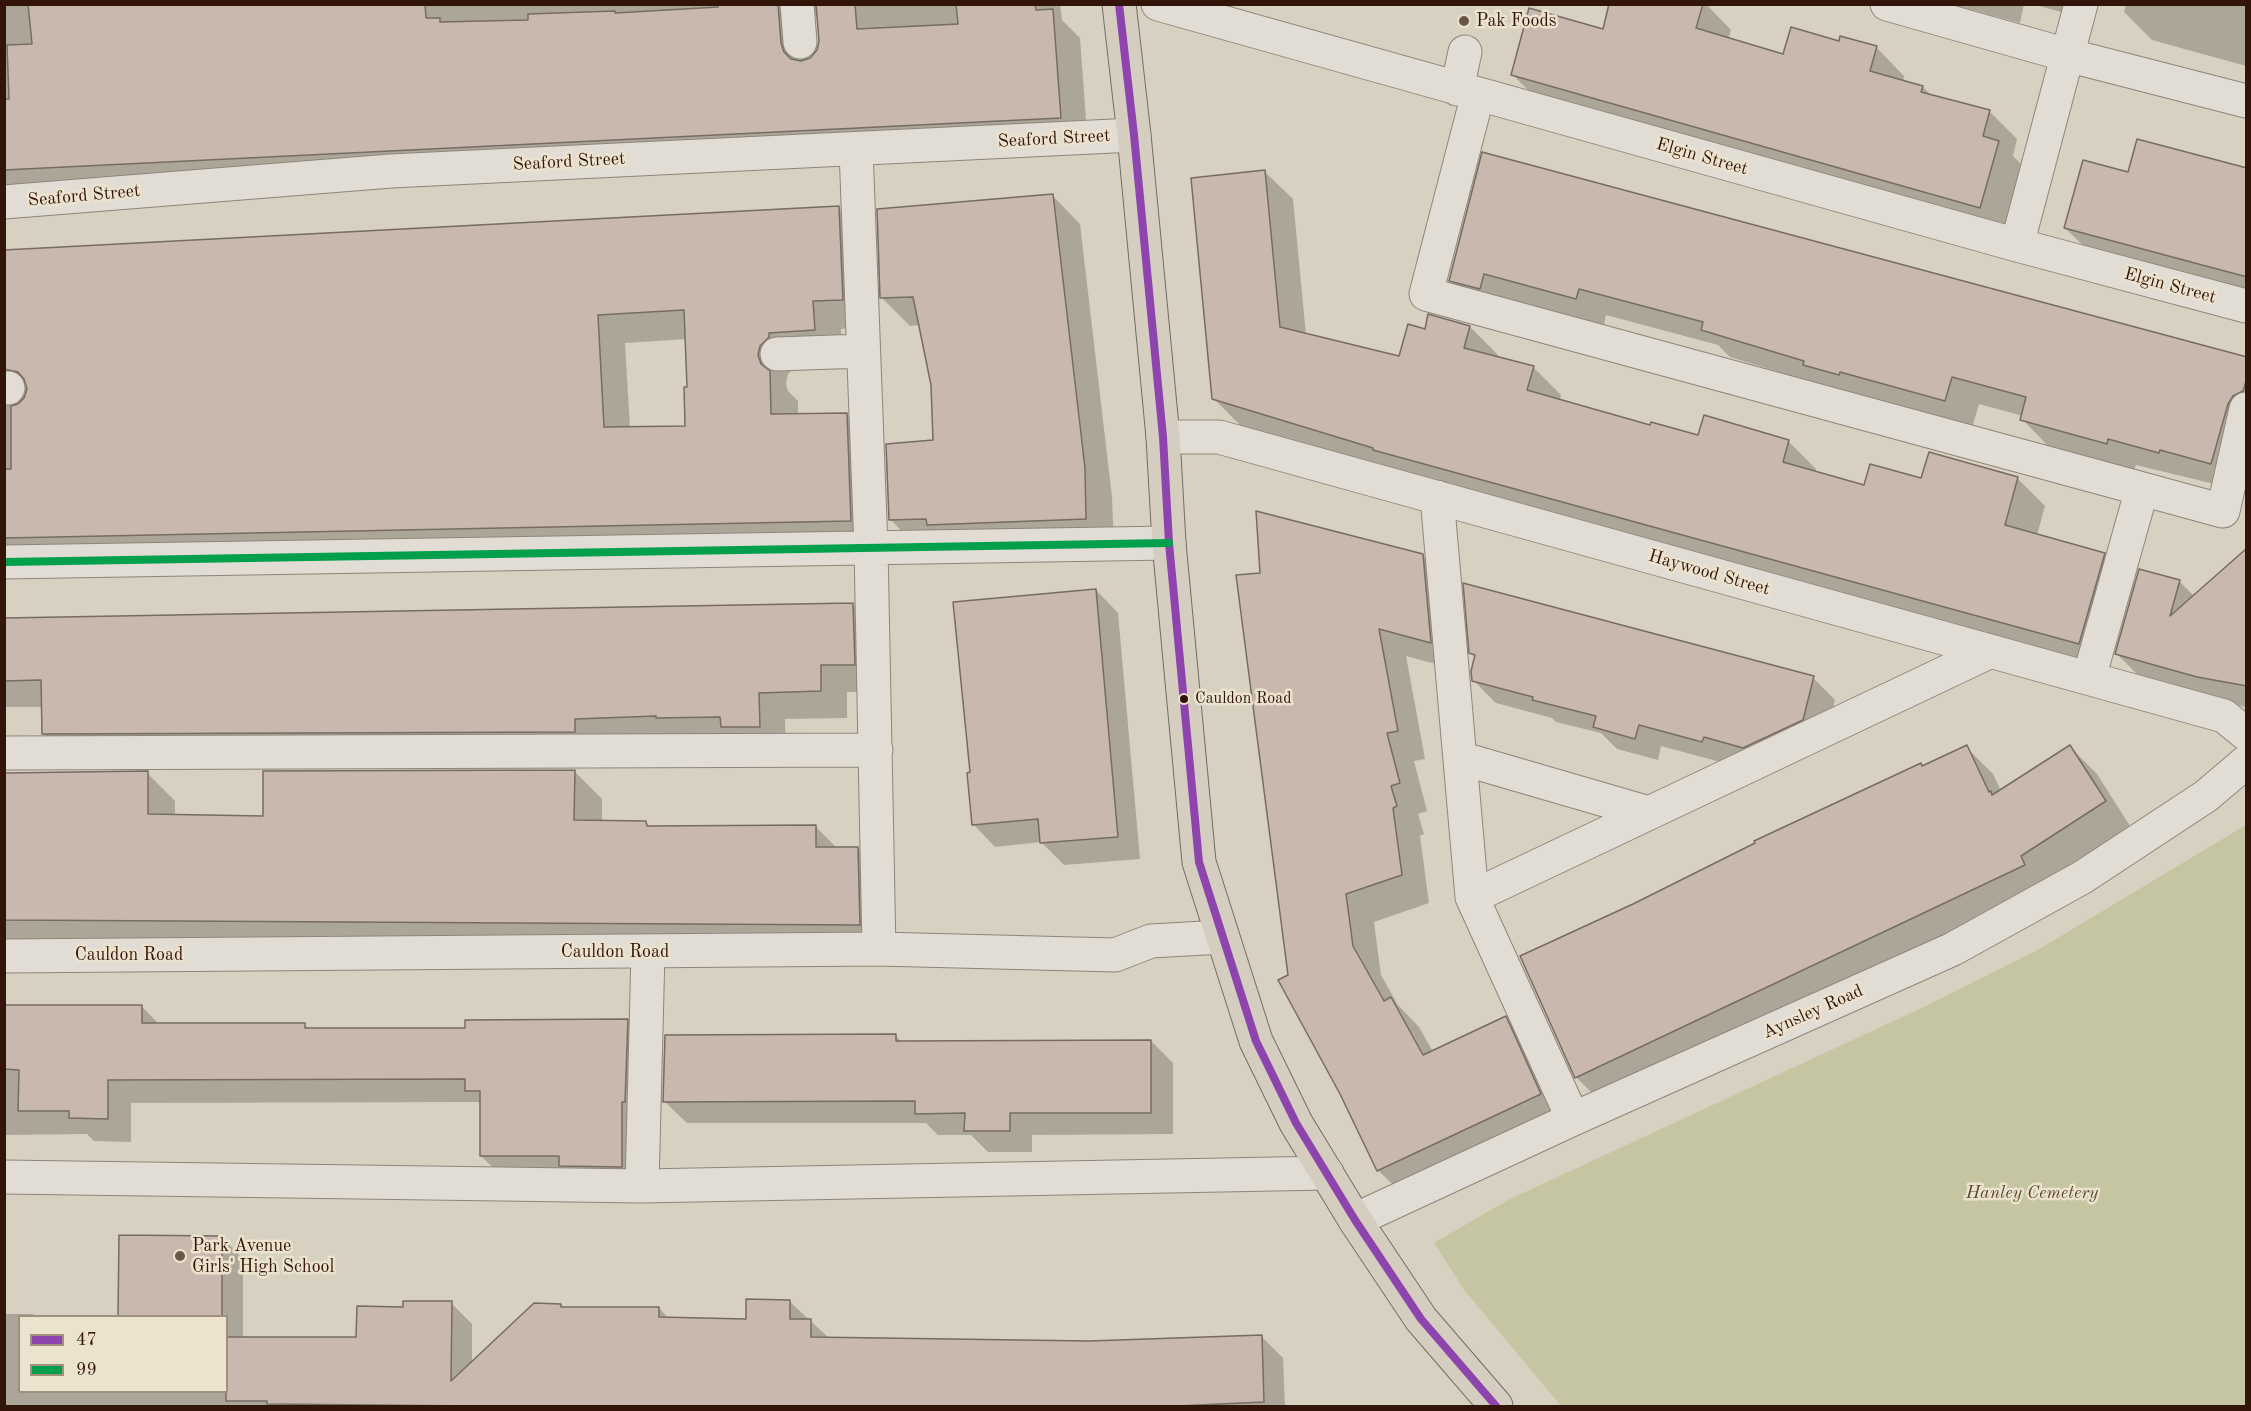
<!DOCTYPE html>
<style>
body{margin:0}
#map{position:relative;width:2251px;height:1411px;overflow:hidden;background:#d8d0c0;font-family:"Old Standard TT",serif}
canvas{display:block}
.frame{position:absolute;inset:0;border:6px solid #321408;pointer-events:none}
.legend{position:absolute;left:18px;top:1315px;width:210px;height:78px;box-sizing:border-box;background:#ece3cf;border:2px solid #a2907f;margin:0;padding:8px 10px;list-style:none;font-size:18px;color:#321408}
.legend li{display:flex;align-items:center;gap:12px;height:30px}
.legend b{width:30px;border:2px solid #a2907f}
</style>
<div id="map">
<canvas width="2251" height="1411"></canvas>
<div class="frame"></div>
<ul class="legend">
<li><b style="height:8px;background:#8e44ad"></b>47</li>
<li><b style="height:8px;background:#029f4d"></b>99</li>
</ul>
</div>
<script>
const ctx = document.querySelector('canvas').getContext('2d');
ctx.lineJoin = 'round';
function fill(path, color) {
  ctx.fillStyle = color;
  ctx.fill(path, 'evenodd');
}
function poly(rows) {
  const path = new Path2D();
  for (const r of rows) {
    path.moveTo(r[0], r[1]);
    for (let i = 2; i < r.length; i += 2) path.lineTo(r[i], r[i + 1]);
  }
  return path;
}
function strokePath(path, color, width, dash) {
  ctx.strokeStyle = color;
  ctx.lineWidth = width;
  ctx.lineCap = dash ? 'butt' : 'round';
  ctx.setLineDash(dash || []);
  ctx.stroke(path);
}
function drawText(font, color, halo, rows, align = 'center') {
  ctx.font = font + ' "Old Standard TT",serif';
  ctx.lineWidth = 5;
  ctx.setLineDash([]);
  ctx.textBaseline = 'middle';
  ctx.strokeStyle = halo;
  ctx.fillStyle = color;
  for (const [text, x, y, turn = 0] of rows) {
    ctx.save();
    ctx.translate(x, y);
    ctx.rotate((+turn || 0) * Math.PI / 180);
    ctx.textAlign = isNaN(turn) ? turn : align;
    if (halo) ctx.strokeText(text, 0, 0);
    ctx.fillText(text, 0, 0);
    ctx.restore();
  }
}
const green = poly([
 [2246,825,2246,1406,1561,1406,1465,1291,1434,1243,1508,1200,1928,1005,2041,948]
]);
const shadow = poly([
 [4,4,1060,4,1062,20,1080,38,1088,146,4,199],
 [818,15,820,41,818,51,808,60,806,34,814,17],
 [1610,4,1706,4,1731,30,1728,40,1784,56,1840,43,1876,47,1904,76,1903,82,1923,87,1932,96,1989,111,2017,139,2013,156,2027,170,2008,235,1540,102,1512,74,1603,30],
 [1951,4,2024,4,2020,23],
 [2032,4,2075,4,2072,15],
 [2126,4,2246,4,2246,66,2152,40,2124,12],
 [1483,154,2246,358,2246,462,2239,490,2136,465,2134,471,2049,447,2022,419,2023,416,1979,404,1972,428,1832,392,1825,386,1730,357,1718,345,1606,315,1604,325,1512,301,1478,308,1450,280],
 [2246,169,2246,297,2094,256,2065,228,2129,174],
 [1264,171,1293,199,1306,335,1400,358,1426,330,1470,327,1498,355,1497,358,1533,367,1561,395,1560,401,1651,427,1699,437,1788,441,1816,469,1815,473,1865,486,1923,480,2017,478,2045,506,2037,535,2104,554,2132,582,2107,672,1242,427,1213,398],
 [1052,195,1080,224,1112,497,1114,547,918,548,890,519,935,442,933,385,920,325,910,326,882,298],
 [839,208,867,236,870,327,841,329,842,358,797,366,788,374,786,384,788,391,798,401,798,415,847,414,875,443,879,548,4,566,4,252],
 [687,339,689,389,686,427,630,428,625,343],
 [2246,550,2246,707,2226,704,2144,681,2117,654,2179,581,2194,596],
 [1422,555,1451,584,1458,670,1406,656,1425,759,1414,761,1427,811,1418,814,1424,834,1420,836,1429,903,1374,922,1381,975,1398,1005,1419,1027,1433,1052,1505,1018,1533,1046,1568,1122,1406,1198,1378,1170,1290,975,1238,576],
 [1096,590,1118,613,1140,859,1064,865,1041,842,995,847,973,824],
 [853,605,880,631,881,692,847,692,847,718,785,719,786,753,70,760,43,733,43,707,4,707,4,620],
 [1471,653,1813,678,1835,700,1824,742,1766,769,1726,758,1724,763,1661,746,1658,760,1617,749,1601,733,1556,722,1552,718,1496,703,1473,680,1476,658],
 [1966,747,1993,774,2001,791,2070,747,2097,774,2132,829,2051,893,1603,1104,1576,1077,1522,957],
 [574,771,602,799,602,822,646,823,650,827,816,827,837,848,858,848,886,876,887,952,4,948,4,774,147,773,175,801,175,816,264,817],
 [4,1006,141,1006,160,1025,304,1024,309,1029,466,1029,627,1021,651,1044,645,1190,505,1179,481,1156,481,1105,478,1102,131,1103,131,1142,94,1141,87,1134,4,1135],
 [896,1036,902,1042,1151,1041,1173,1063,1173,1134,1032,1135,1032,1152,988,1152,971,1135,938,1135,926,1123,687,1123,664,1101],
 [222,1237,243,1259,243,1338,358,1339,405,1309,451,1303,472,1324,472,1363,560,1305,563,1308,659,1308,669,1319,748,1321,789,1301,829,1338,1089,1343,1262,1337,1283,1358,1285,1406,4,1406,4,1314,33,1314,35,1316,20,1316,20,1392,226,1392,226,1316,120,1316]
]);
const building = poly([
 [28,4,425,4,426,18,440,18,440,22,528,20,528,14,615,11,615,13,718,7,718,4,778,4,781,43,784,52,791,59,801,61,810,58,817,50,819,41,816,4,855,4,857,29,958,24,956,4,1035,4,1036,10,1053,9,1061,118,4,170,4,99,9,99,7,45,32,44,28,4],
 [1609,4,1703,4,1696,28,1783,54,1791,27,1839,41,1840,36,1877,46,1870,71,1923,86,1921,92,1990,110,1983,136,1999,141,1980,208,1511,75,1529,8,1603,29,1609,4],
 [2137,139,2247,168,2247,277,2064,228,2083,160,2128,172,2137,139],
 [1482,152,2247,357,2247,378,2243,391,2233,396,2228,404,2211,464,2160,450,2159,453,2108,439,2107,444,2020,420,2026,397,1952,377,1945,401,1840,372,1839,375,1803,365,1804,361,1701,330,1703,322,1579,289,1576,299,1484,274,1480,289,1449,281,1482,152],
 [1265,170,1280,327,1399,356,1408,324,1425,329,1428,314,1470,326,1464,348,1534,366,1527,390,1650,425,1651,422,1698,435,1704,415,1789,440,1783,462,1864,485,1870,464,1921,478,1929,452,2018,477,2005,525,2105,553,2079,644,1373,450,1373,448,1212,399,1191,178,1265,170],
 [1053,194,1085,468,1086,519,927,525,926,519,889,520,886,444,933,440,931,385,913,297,880,298,877,209,1053,194],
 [839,206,843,300,813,301,815,330,769,333,769,337,760,346,758,355,761,364,770,371,771,414,847,413,851,521,4,538,4,469,11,469,11,406,18,404,24,398,27,389,24,379,18,372,4,369,4,250,839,206],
 [684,310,687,387,684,387,685,426,604,427,598,315,684,310],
 [1256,511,1423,554,1431,643,1379,629,1398,731,1387,733,1400,783,1391,786,1397,806,1393,808,1402,875,1346,894,1353,946,1384,1001,1391,997,1423,1055,1506,1016,1541,1094,1377,1171,1340,1094,1278,980,1288,975,1236,575,1260,573,1256,511],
 [2247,548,2247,686,2197,677,2115,654,2139,569,2180,580,2170,616,2247,548],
 [1463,583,1814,676,1803,720,1743,748,1704,737,1702,742,1639,725,1635,739,1593,727,1596,716,1532,700,1533,697,1472,681,1471,671,1475,655,1469,653,1463,583],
 [1096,589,1118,837,1040,843,1038,819,972,825,967,773,970,772,953,602,1096,589],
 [853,603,855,665,821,665,821,691,759,693,760,727,721,727,720,717,656,718,656,716,575,719,575,732,42,734,41,680,4,681,4,618,853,603],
 [1967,745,1989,792,1991,791,1992,795,2070,745,2106,801,2021,856,2025,865,1575,1078,1520,956,1633,904,1755,843,1754,841,1921,763,1922,766,1967,745],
 [575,770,574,820,646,821,647,826,816,825,816,847,858,847,860,925,4,920,4,773,148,771,148,814,263,816,263,771,575,770],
 [4,1005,142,1005,142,1023,305,1023,305,1028,465,1028,465,1020,628,1019,625,1102,622,1102,622,1167,559,1166,559,1156,480,1156,480,1091,465,1091,465,1079,108,1080,108,1119,69,1118,69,1111,18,1111,19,1070,4,1069,4,1005],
 [896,1034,896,1041,1151,1040,1151,1113,1010,1113,1010,1131,964,1131,965,1113,915,1114,915,1101,663,1102,665,1035,896,1034],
 [119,1235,222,1236,222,1317,118,1317,119,1235],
 [746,1299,790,1300,790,1319,811,1319,811,1337,1089,1341,1262,1335,1264,1402,1155,1407,585,1407,267,1404,267,1401,226,1401,226,1337,356,1337,357,1306,403,1307,403,1301,452,1301,451,1381,534,1303,561,1304,561,1307,659,1307,659,1317,746,1319,746,1299]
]);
const minor = poly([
 [797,4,800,42],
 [1158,4,2017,245,2246,306],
 [1887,4,2067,55,2246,101],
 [1457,89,1465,52],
 [1478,94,1426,294,2223,511,2246,409],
 [856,149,871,548,879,949],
 [4,202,391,171,1134,135],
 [2017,245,2081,4],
 [777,354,862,351],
 [4,388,8,388],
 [1163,437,1219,437,2224,716,2246,734],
 [1437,497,1472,897,1991,651],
 [4,562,1169,543],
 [2089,678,2142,489],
 [4,753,876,750],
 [1460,758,1649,813],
 [1472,897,1573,1119],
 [4,956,879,949,1115,955,1151,941,1222,937],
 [4,1177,642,1186,1327,1173],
 [642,1186,648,952],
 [1355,1220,1573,1119,1953,949,2083,877,2206,796,2246,762]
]);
const major = poly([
 [1119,4,1134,135,1163,437,1169,543,1199,862,1256,1041,1296,1123,1355,1220,1421,1319,1496,1406]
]);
const bus1 = poly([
 [1119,4,1134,135,1163,437,1169,543,1199,862,1256,1041,1296,1123,1355,1220,1421,1319,1496,1406]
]);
const bus2 = poly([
 [4,562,1169,543]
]);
const markers = [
 [1464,21,6,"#6c5648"],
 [1184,699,5,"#321408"],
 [180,1256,6,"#6c5648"]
];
const busNames = [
 ["Cauldon Road",1195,699]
];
const poiNames = [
 ["Pak Foods",1476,21],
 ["Park Avenue",192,1246],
 ["Girls' High School",192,1267]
];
const streetNames = [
 ["Seaford Street",1054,139,-3],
 ["Elgin Street",1702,157,16],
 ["Seaford Street",569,162,-3],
 ["Seaford Street",84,196,-5],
 ["Elgin Street",2170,286,15],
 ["Haywood Street",1709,573,16],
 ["Cauldon Road",615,952],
 ["Cauldon Road",129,955],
 ["Aynsley Road",1813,1012,-24]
];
const parkNames = [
 ["Hanley Cemetery",2032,1193]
];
fill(green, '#c6c5a2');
fill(shadow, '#0003');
fill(building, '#c9b8ad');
strokePath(building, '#756c62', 1.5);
strokePath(minor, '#8d857a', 35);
strokePath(major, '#756c62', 35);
strokePath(minor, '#e1ddd4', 33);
strokePath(major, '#d5cdc0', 33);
strokePath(bus1, '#8e44ad', 8);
strokePath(bus2, '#029f4d', 8);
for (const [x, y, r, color] of markers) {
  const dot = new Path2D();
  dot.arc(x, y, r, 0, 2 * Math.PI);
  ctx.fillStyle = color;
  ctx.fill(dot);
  strokePath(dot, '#ece3cf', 2);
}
drawText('16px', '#321408', '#ece3cf', busNames, 'left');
drawText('18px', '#321408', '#ece3cf', poiNames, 'left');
drawText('18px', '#321408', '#ece3cf', streetNames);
drawText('italic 18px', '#5a462f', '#ece3cf', parkNames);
</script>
